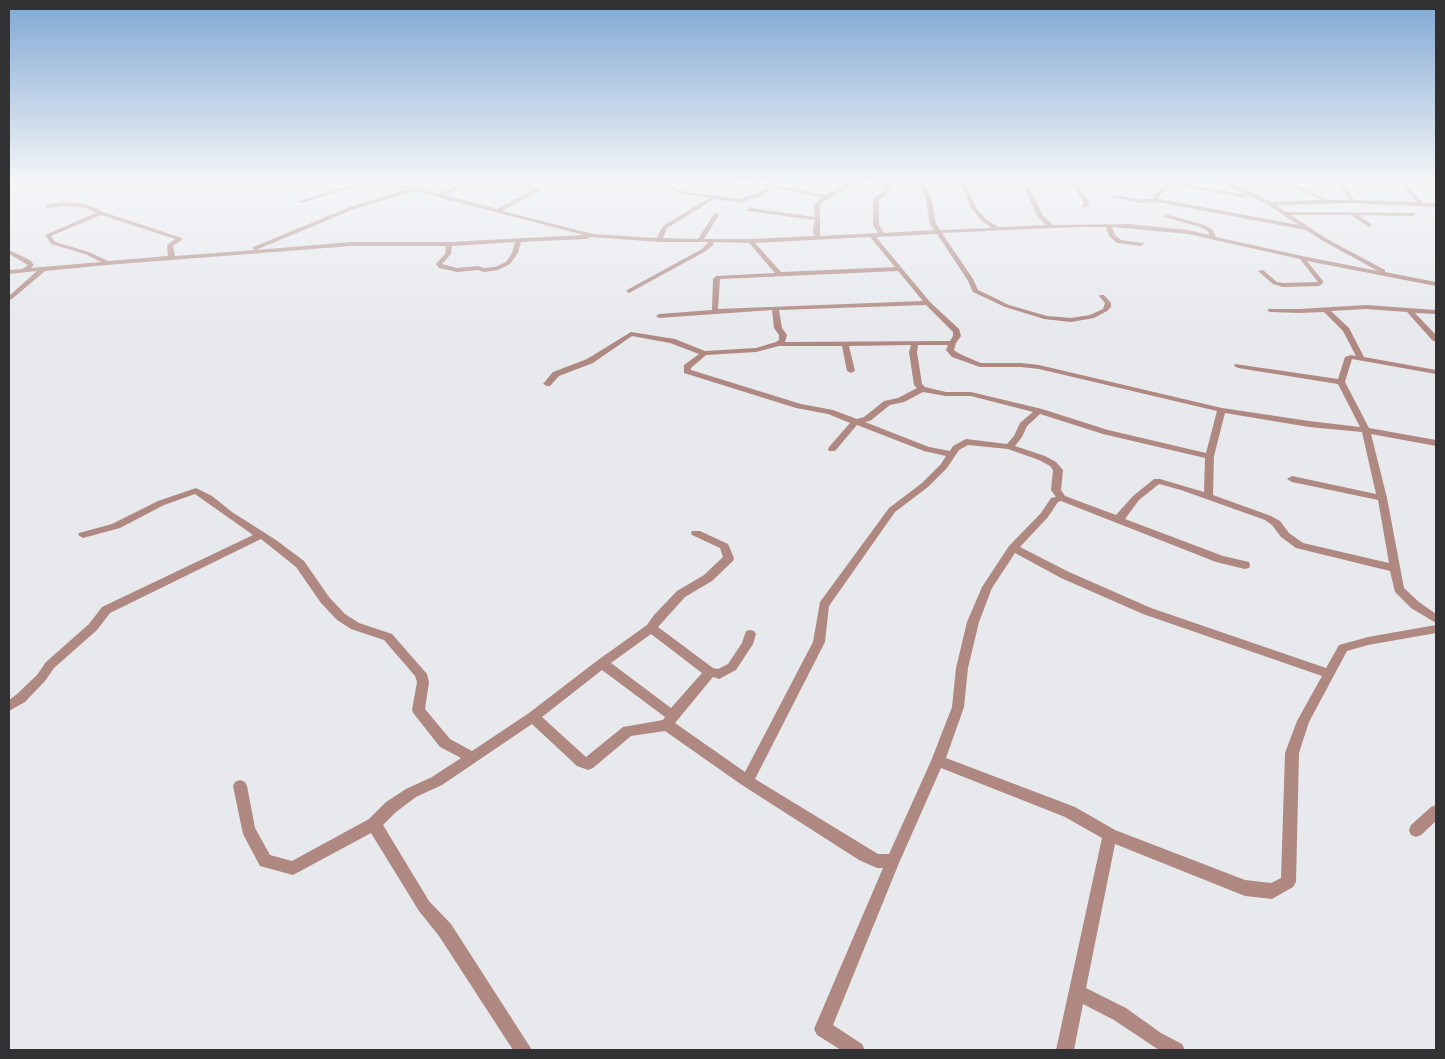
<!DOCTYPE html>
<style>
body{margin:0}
#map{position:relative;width:1445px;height:1059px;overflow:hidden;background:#e7e9ed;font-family:Merriweather,serif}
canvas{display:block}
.frame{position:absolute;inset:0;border:10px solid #323234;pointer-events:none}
</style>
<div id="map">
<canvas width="1445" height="1059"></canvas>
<div class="frame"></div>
</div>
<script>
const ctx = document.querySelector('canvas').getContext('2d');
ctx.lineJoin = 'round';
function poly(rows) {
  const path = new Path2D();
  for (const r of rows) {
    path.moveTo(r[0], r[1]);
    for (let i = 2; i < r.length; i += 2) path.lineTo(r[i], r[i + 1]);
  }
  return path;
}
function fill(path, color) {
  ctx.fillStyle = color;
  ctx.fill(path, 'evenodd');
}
const minor = poly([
 [364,181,372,181,301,203,296,202,364,181],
 [381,181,389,181,438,194,471,181,478,181,444,195,497,209,533,190,501,181,509,181,537,188,539,191,502,211,593,234,657,238,663,226,709,198,683,194,663,186,663,184,669,181,675,181,669,185,686,192,742,199,744,197,756,195,768,186,728,181,772,184,776,181,781,181,777,185,825,195,851,181,857,181,820,204,820,236,878,233,873,225,873,199,883,192,885,186,859,181,887,183,891,182,893,183,890,186,887,194,879,200,879,225,884,233,934,230,930,224,925,196,919,181,924,181,931,196,936,224,940,230,992,228,982,221,971,208,960,181,965,181,976,208,986,219,998,227,1046,225,1038,217,1021,181,1026,181,1043,216,1053,225,1129,224,1188,230,1209,235,1208,231,1200,227,1164,217,1164,215,1166,214,1204,225,1212,229,1216,237,1302,256,1378,271,1323,241,1306,230,1157,202,1139,203,1111,197,1114,195,1139,199,1153,199,1153,196,1166,183,1160,181,1171,181,1247,195,1221,181,1227,181,1271,202,1323,200,1280,181,1286,181,1328,200,1349,200,1338,181,1343,181,1354,200,1417,202,1403,188,1401,181,1406,181,1408,187,1423,203,1436,203,1436,207,1352,203,1276,205,1286,212,1415,213,1415,215,1413,216,1358,215,1371,224,1372,225,1369,227,1351,215,1291,215,1327,239,1385,270,1385,272,1436,282,1436,286,1307,261,1323,281,1323,283,1319,286,1283,287,1273,284,1258,271,1263,270,1277,282,1283,283,1318,282,1300,259,1188,234,1112,227,1115,235,1121,240,1143,243,1144,244,1141,246,1117,243,1109,236,1106,227,1078,227,942,233,973,279,978,290,1009,305,1047,316,1071,318,1090,315,1103,309,1105,303,1099,296,1100,295,1104,295,1111,303,1111,307,1107,311,1094,318,1071,322,1044,319,1005,307,973,292,967,279,937,234,876,237,930,302,959,329,961,336,956,343,954,350,958,353,969,358,981,363,1021,363,1039,365,1222,408,1309,421,1360,427,1338,384,1238,368,1234,366,1235,364,1338,379,1345,357,1351,355,1356,356,1343,331,1324,312,1299,313,1270,312,1268,311,1268,309,1299,309,1366,305,1436,310,1436,314,1415,313,1436,335,1436,341,1433,341,1407,312,1366,309,1331,311,1349,328,1364,357,1436,370,1436,374,1352,359,1345,382,1369,428,1436,440,1436,446,1371,434,1387,498,1404,588,1419,602,1436,614,1436,623,1411,608,1395,592,1390,571,1296,548,1281,537,1272,525,1265,520,1181,490,1159,484,1139,500,1125,519,1223,556,1249,562,1250,565,1249,568,1245,569,1216,562,1061,501,1058,502,1048,517,1020,547,1069,572,1151,608,1326,668,1339,645,1368,637,1436,625,1436,633,1368,645,1347,651,1309,722,1299,753,1296,882,1293,887,1272,899,1245,896,1115,844,1086,988,1126,1008,1161,1033,1182,1044,1185,1050,1159,1050,1114,1020,1083,1004,1074,1050,1056,1050,1102,838,1065,817,941,768,899,863,833,1025,862,1044,865,1050,841,1050,817,1035,814,1029,883,868,877,868,859,860,742,785,665,731,631,736,593,768,588,770,577,766,532,724,442,785,416,797,396,812,383,825,429,901,451,924,532,1050,513,1050,439,936,419,911,371,833,293,875,260,866,243,834,233,786,235,782,240,780,245,782,247,786,255,828,270,855,292,861,369,819,386,802,406,789,432,777,461,758,440,747,414,714,412,710,417,682,415,676,384,640,351,629,337,620,321,603,296,567,261,539,110,613,97,630,54,668,45,681,25,702,9,711,9,700,17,694,37,675,46,662,89,624,102,607,253,535,195,494,164,505,120,528,83,538,78,535,79,533,112,524,158,501,196,488,212,496,232,512,276,540,304,561,329,597,345,614,359,623,392,634,427,674,429,682,425,709,450,739,472,751,529,713,598,660,647,625,654,615,677,591,704,575,723,557,720,548,692,535,691,533,692,531,700,531,728,544,734,558,733,561,712,581,685,597,658,627,713,668,718,669,728,664,742,643,746,631,750,630,754,631,756,634,753,644,736,670,719,679,713,677,675,723,745,772,813,642,820,602,889,508,922,483,941,464,946,456,924,451,857,425,835,451,829,451,828,449,829,447,850,423,828,414,796,408,684,373,684,365,699,354,670,343,632,336,593,363,559,376,550,386,547,386,543,384,553,372,587,359,631,332,675,339,705,351,756,348,776,342,779,340,779,335,774,328,772,310,659,318,656,316,659,314,712,310,713,279,716,276,775,273,749,243,714,242,713,245,706,251,629,293,627,292,627,290,702,249,708,242,660,242,590,237,587,239,521,242,518,253,510,264,498,270,484,272,478,270,457,272,439,268,436,264,445,254,446,246,351,246,107,265,45,271,12,299,9,300,9,296,37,271,9,274,9,270,22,269,28,265,9,254,9,250,30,260,34,265,31,268,101,262,85,254,51,244,45,235,96,213,85,208,63,206,48,208,46,207,46,205,63,202,86,204,103,212,182,238,182,240,173,246,175,256,255,250,252,248,253,247,350,207,408,189,381,181],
 [1171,184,1246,198,1248,195,1268,205,1299,225,1159,199,1158,197,1171,184],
 [774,187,822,198,814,204,815,217,750,208,748,209,748,211,815,220,813,228,814,236,751,239,704,239,719,215,716,213,714,214,698,239,663,238,667,228,714,199,743,203,748,199,760,197,774,187],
 [414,191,584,235,449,242,351,242,256,250,354,209,414,191],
 [101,215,175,239,167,245,168,256,108,261,89,252,55,242,51,236,101,215],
 [870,237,895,267,781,272,755,243,870,237],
 [515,242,512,253,506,262,495,267,484,268,478,266,457,268,442,264,451,254,452,246,515,242],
 [898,271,923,301,718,309,720,279,898,271],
 [926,305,953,332,953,336,950,341,785,342,787,335,782,328,779,310,926,305],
 [911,345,909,352,914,385,917,388,898,398,884,401,864,417,857,419,833,410,801,404,691,370,691,368,706,355,756,352,779,346,842,346,847,371,851,373,855,371,849,346,911,345],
 [918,345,948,345,946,350,952,357,980,367,1021,367,1039,369,1217,411,1206,453,1108,430,1042,409,971,392,946,392,925,387,922,384,917,352,918,345],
 [923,392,946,396,971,396,1033,412,1020,423,1014,436,1007,444,966,439,953,446,950,451,929,447,865,422,870,421,890,405,904,402,923,392],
 [1225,413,1309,427,1362,432,1376,494,1292,476,1287,479,1292,482,1378,500,1389,563,1303,543,1289,533,1280,521,1271,516,1213,495,1214,456,1225,413],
 [1040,414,1103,434,1205,458,1204,492,1160,479,1154,479,1133,496,1116,515,1065,496,1061,490,1063,470,1056,462,1045,456,1015,446,1022,437,1027,426,1040,414],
 [968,445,1008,449,1039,460,1050,466,1053,470,1051,490,1056,497,1051,498,1041,513,1009,546,982,587,967,622,956,668,952,707,931,761,889,854,878,854,755,779,825,642,829,606,895,512,928,487,947,468,959,450,968,445],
 [1015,553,1061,578,1143,614,1322,676,1297,721,1285,753,1281,878,1271,883,1245,880,1115,830,1075,807,946,758,964,707,968,668,979,622,992,588,1015,553],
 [651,634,702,673,671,708,611,663,651,634],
 [602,670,665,717,663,720,623,727,586,757,542,717,602,670],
 [1084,181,1097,181,1078,185,1090,203,1085,208,1082,206,1084,203,1072,184,1084,181],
 [1436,805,1436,821,1421,835,1416,837,1411,835,1409,830,1411,825,1431,807,1436,805]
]);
fill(minor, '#af8882');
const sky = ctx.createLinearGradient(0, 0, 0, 329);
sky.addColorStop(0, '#80a8d4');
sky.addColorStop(0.55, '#f4f5f7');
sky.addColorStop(1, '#f4f5f700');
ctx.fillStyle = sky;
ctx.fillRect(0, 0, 1445, 329);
</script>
